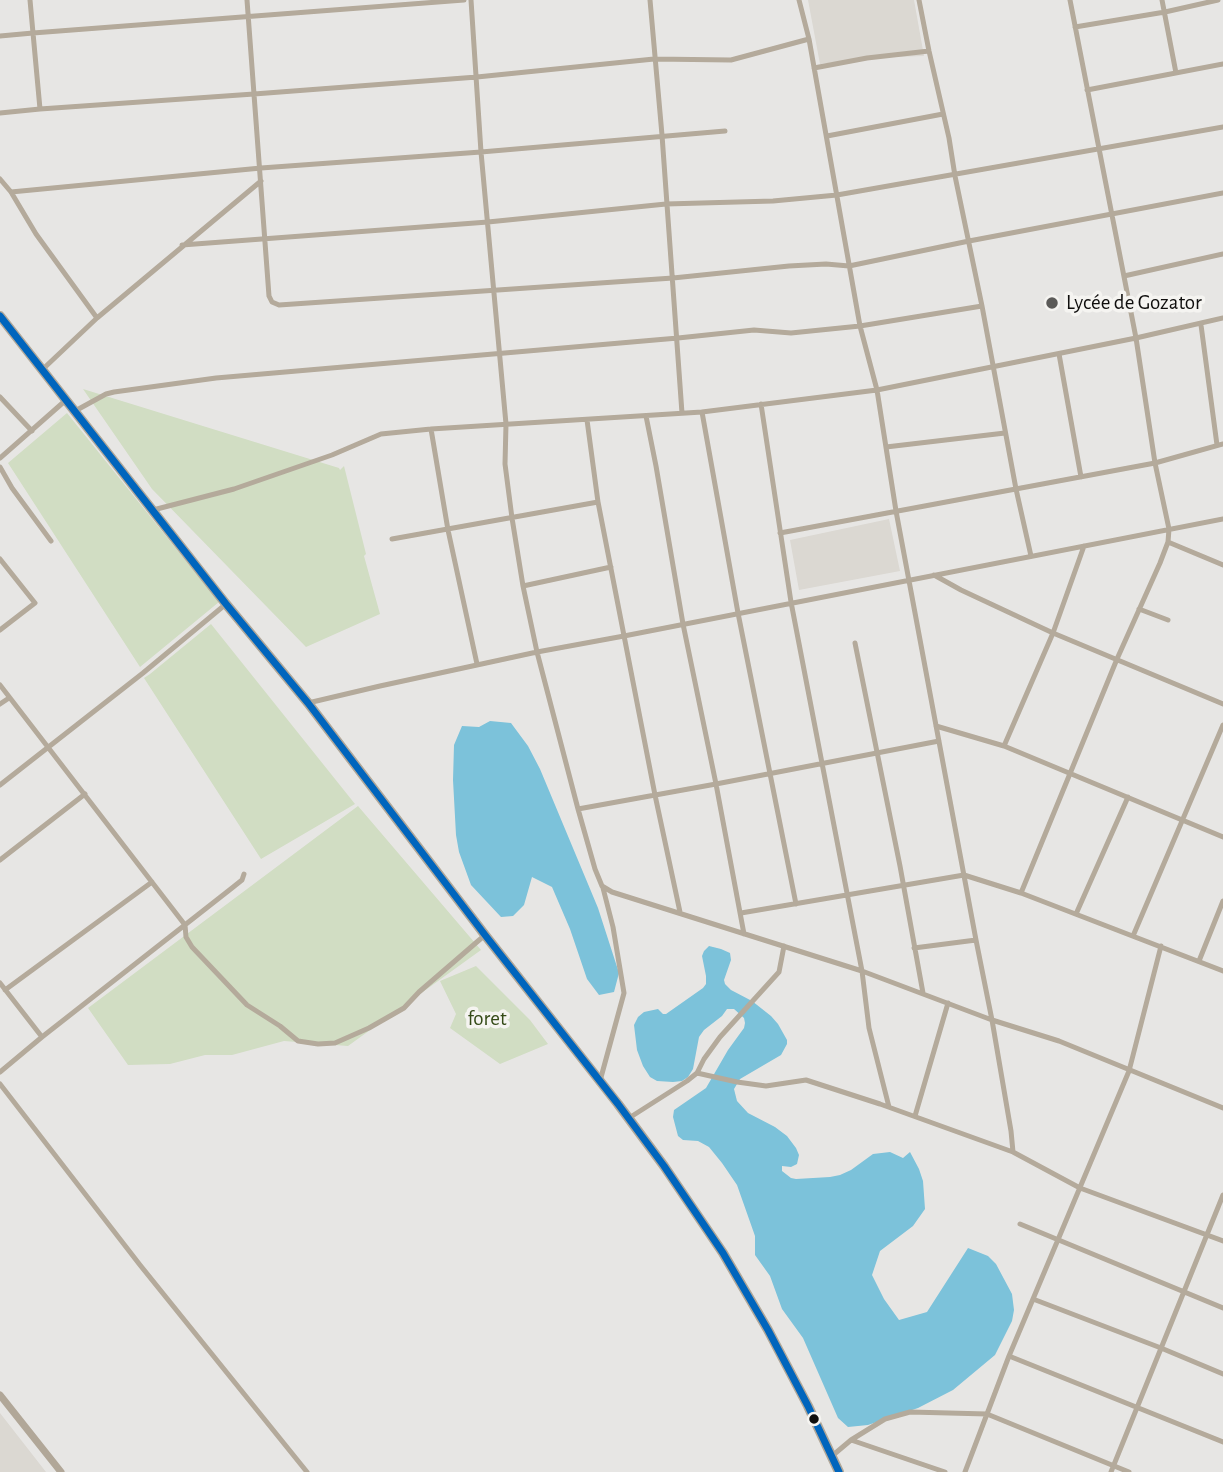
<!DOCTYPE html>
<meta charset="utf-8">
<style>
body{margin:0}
canvas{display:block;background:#e7e6e4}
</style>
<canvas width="1223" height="1472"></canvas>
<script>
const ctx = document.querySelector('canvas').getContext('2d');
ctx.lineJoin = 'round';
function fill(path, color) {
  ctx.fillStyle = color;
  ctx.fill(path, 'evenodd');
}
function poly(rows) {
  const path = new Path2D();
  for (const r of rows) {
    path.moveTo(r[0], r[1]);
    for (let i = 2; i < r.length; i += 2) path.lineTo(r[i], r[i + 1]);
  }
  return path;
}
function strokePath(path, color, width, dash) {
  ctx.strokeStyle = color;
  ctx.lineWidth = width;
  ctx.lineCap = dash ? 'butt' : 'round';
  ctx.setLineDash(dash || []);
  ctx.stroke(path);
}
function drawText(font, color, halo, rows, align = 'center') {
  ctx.font = font + ' "Alegreya Sans",sans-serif';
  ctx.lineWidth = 7;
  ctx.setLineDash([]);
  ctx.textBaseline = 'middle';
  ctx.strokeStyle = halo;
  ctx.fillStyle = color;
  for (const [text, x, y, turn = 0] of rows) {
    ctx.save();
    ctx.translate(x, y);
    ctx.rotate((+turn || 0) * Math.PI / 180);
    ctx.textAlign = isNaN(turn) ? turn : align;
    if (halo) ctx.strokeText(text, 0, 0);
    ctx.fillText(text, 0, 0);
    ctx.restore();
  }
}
const built = poly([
 [808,0,914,0,924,56,867,58,820,64],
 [889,519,900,571,799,590,790,540],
 [0,1413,46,1472,0,1472]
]);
const green = poly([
 [83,389,339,468,340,470,344,466,366,554,364,556,380,614,306,647,152,489],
 [67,413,219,602,140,667,8,463],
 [211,624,355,804,261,859,144,678,150,674],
 [358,806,481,950,348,1046,284,1041,232,1055,205,1055,170,1064,128,1065,88,1008],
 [476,966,530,1020,548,1044,500,1064,450,1028,456,1014,440,981]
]);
const water = poly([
 [490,721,511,723,528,746,540,769,598,908,619,973,614,992,599,995,587,979,570,929,552,887,532,877,524,905,513,916,501,917,471,885,459,852,456,835,453,780,454,745,462,726,479,727],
 [709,946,721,949,730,953,731,960,724,980,725,984,731,990,752,1001,771,1016,778,1024,787,1040,787,1044,781,1055,740,1079,734,1089,737,1101,748,1113,775,1127,787,1136,796,1148,799,1155,797,1164,791,1167,782,1166,782,1171,791,1178,796,1179,830,1177,840,1175,851,1170,873,1154,890,1152,903,1158,910,1152,919,1169,923,1181,925,1209,913,1226,880,1251,872,1275,884,1299,899,1320,927,1312,968,1248,988,1256,996,1264,1012,1294,1014,1310,1012,1321,995,1355,953,1390,918,1408,868,1425,848,1427,838,1418,803,1338,782,1309,770,1276,755,1255,755,1236,737,1185,722,1163,709,1147,698,1141,683,1140,678,1136,673,1117,674,1110,706,1088,728,1050,744,1028,745,1023,744,1018,734,1009,727,1009,722,1016,704,1030,699,1037,693,1069,688,1077,682,1081,673,1082,657,1081,650,1077,643,1066,637,1050,634,1025,638,1017,644,1012,658,1009,663,1014,666,1014,703,988,706,984,706,976,702,956,704,951]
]);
const street = poly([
 [247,0,269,296,272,302,279,305,673,278,789,266,826,264,849,266,969,241,1223,193],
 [471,0,481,152,506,424,505,464,512,518,523,586,537,652,578,809,595,869,602,886,612,892,862,971,992,1020,1059,1041,1223,1108],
 [650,0,662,135,682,413],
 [799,0,809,39,860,326,877,390,896,511,976,940,992,1020,1011,1131,1013,1152,1080,1188,1223,1241],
 [919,0,929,51,949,138,955,176,982,306,1016,489,1031,556],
 [1162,0,1176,73],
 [1075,27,1165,12,1218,0],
 [0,36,33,33,30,0],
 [814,68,867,58,929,51],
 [1087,90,1223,64],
 [40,109,33,33,464,0],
 [0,113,40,109,254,94,477,77,654,59,731,60,809,39],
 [827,136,943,114],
 [0,179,11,192,36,234,97,318],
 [11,192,261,168,481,152,725,131],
 [182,245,488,222,666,204,773,201,837,195,1223,127],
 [1124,276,1223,254],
 [1201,325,1217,445],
 [1059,354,1081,477],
 [43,369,97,318,261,181],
 [0,397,32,431],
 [761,404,791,602,862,971,869,1028,889,1107],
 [75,411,106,394,114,392,216,378,678,338,754,330,791,333,860,326,982,306],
 [702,412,738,613,796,904],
 [646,416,656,466,683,624,716,784,744,934],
 [587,420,598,502,655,795,680,912],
 [431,429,448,530,477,664],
 [886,447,1005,433],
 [0,458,66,400],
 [0,467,12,488,51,541],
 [153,510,234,489,332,455,381,434,431,429,702,412,877,390,1136,338,1223,318],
 [780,533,1155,463,1223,444],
 [392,539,598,502],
 [1168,542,1223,565],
 [0,559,35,603,0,630],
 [934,575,961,590,1053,633,1223,704],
 [523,586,611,567],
 [1139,609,1168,620],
 [855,643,900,866,923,993],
 [0,685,185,925,186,937,192,947,247,1005,280,1026,298,1041,318,1044,335,1043,369,1028,404,1008,419,992,485,935],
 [308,703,380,686,537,652,624,636,1223,519],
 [0,704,9,698],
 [936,726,1004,746,1223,837],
 [1004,746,1053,633,1084,546],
 [0,785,143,673,226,604],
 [578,809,716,784,939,741],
 [0,860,85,794],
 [1021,893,1117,659,1160,563,1168,542,1169,529,1155,463,1136,338,1070,0],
 [741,913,964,875,1021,893,1223,971],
 [1076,914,1128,797],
 [1133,936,1223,725],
 [914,948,976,940],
 [1199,961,1223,901],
 [0,983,42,1037],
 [5,990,152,882],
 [0,1072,42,1037,232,888,242,880,244,874],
 [697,1073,737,1082,766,1086,806,1080,880,1104,1013,1152],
 [600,1081,624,993,613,927,603,888],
 [0,1084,140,1265,307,1472],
 [915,1116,948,1003],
 [629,1118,687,1081,697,1073,704,1059,720,1037,779,972,784,946],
 [1020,1224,1223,1308],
 [1033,1299,1161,1348,1223,1374],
 [1009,1356,1223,1442],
 [851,1440,885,1419,910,1412,987,1414,1129,1472],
 [832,1456,851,1440,945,1472],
 [965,1472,1009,1356,1129,1071,1161,946],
 [1111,1472,1223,1195]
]);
const secondary = poly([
 [0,1395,61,1472]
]);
const highway = poly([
 [0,316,226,604,308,703,485,935,618,1104,664,1166,723,1253,768,1330,808,1406,839,1472]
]);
const bus1 = poly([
 [0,316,226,604,308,703,485,935,618,1104,664,1166,723,1253,768,1330,808,1406,839,1472]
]);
const markers = [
 [1052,303,7,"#5b5a58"],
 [814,1419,6,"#0f0e0d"]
];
const poiNames = [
 ["Lycée de Gozator",1066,303]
];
const parkNames = [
 ["foret",487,1019]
];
fill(built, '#dbd8d2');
fill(green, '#d1ddc3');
fill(water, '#7cc2da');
strokePath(street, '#b4aa9b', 5);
strokePath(secondary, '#b1a798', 7);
strokePath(highway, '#b0a799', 10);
strokePath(bus1, '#0065bd', 7);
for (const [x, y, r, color] of markers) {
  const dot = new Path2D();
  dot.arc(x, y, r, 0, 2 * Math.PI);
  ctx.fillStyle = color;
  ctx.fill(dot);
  strokePath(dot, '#f5f4f1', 2.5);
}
drawText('21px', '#0f0e0d', '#f5f4f1', poiNames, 'left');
drawText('21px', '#344a17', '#f5f4f1', parkNames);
</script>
